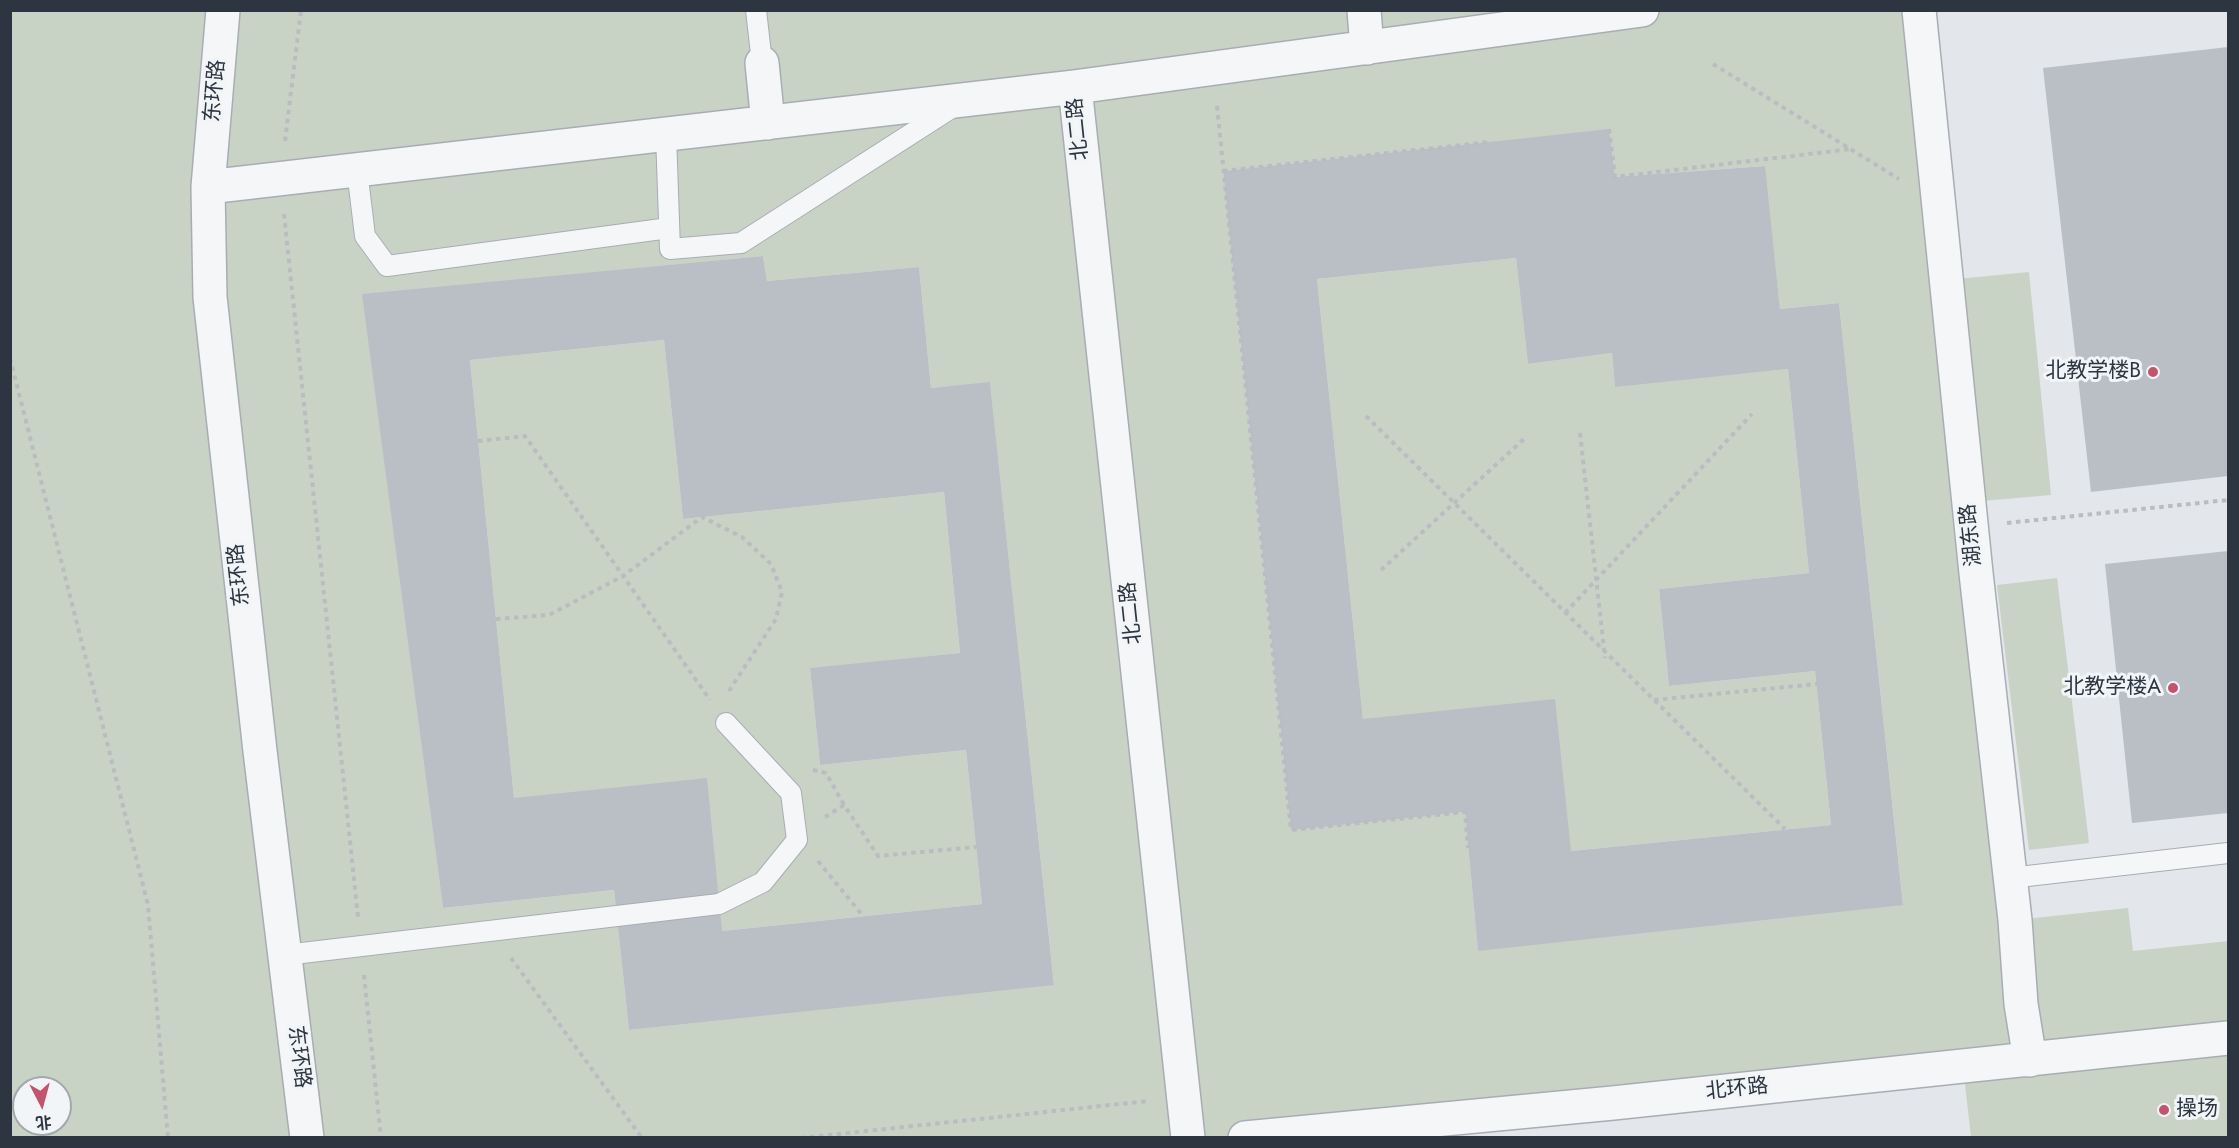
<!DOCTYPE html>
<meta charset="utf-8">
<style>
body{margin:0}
#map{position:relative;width:2239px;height:1148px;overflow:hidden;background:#e3e6ea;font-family:Jost,"Noto Sans SC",sans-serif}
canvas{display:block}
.frame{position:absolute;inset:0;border:12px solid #2c3540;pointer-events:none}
.north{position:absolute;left:12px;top:1076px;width:60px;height:60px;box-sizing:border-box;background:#f2f5f7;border:2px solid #a3a8ae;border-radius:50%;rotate:174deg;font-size:16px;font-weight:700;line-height:24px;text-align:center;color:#2c3540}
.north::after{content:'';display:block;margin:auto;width:21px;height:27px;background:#c2546d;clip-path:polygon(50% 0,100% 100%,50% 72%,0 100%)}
</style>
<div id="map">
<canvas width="2239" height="1148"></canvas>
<div class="frame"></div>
<div class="north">北</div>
</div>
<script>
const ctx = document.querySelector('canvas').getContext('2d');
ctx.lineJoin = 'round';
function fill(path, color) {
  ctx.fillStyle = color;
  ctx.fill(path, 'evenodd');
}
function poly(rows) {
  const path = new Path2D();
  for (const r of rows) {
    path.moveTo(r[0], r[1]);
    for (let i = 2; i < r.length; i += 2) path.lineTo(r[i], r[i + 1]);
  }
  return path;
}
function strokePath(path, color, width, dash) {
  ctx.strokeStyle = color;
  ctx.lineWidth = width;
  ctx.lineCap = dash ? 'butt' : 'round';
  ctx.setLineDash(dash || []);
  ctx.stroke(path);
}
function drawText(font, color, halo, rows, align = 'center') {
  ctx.font = font + ' Jost,"Noto Sans SC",sans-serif';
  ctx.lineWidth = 6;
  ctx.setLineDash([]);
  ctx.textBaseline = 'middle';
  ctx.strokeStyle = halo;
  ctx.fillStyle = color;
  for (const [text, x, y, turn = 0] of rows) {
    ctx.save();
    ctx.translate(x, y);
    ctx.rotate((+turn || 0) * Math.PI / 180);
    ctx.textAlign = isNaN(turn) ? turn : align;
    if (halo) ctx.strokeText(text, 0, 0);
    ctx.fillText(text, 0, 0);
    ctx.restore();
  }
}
const green = poly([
 [10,11,1919,11,1947,280,2029,272,2051,495,1971,502,2016,920,2128,908,2133,951,2228,941,2228,1137,1971,1137,1963,1067,1245,1138,11,1137],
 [1609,130,1615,177,1764,166,1780,309,1839,303,1903,904,1478,950,1465,812,1291,829,1223,171],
 [763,256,767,281,919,267,931,388,990,383,1054,984,629,1030,614,890,443,908,363,295],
 [24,1088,60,1088,60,1124,24,1124],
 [1516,258,1528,364,1612,353,1615,386,1788,369,1809,573,1659,589,1669,686,1815,671,1831,825,1571,851,1363,719,1317,279],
 [664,340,683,519,944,492,960,653,810,669,820,765,966,750,982,904,722,931,514,798,470,360],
 [2057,578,2089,843,2029,850,1997,585]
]);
const building = poly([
 [2228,47,2228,476,2091,492,2043,68],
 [1609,129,1615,177,1765,166,1780,309,1839,303,1903,905,1478,951,1465,812,1291,830,1223,171],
 [1516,258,1528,364,1612,353,1615,387,1788,369,1809,573,1659,589,1669,686,1815,671,1831,825,1571,851,1555,699,1363,719,1317,279],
 [763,256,767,281,919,267,931,388,990,382,1054,985,629,1030,614,890,443,908,362,294],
 [664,340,683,519,944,492,960,653,810,668,820,765,966,750,982,904,722,931,707,778,514,798,470,360],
 [2228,551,2228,813,2132,823,2105,564]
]);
const path = poly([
 [1713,64,1899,179],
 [1217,106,1291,830,1465,812,1468,848],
 [1609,129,1615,177,1851,149],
 [285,141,301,10],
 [1223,171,1490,142],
 [284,214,358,917],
 [10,358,148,905,168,1138],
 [1366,416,1785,829],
 [1580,433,1605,658],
 [478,441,525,436,710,700],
 [2007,523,2228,500],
 [1381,570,1524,439],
 [1565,613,1752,414],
 [496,619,549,615,623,576,702,517,742,537,771,564,782,592,776,619,727,694],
 [1654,700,1817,684],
 [813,770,826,773,844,805],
 [825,817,844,805,878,856,976,847],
 [818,861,863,916],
 [511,958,642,1138],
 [364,975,381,1138],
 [801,1138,1148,1101]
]);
const service = poly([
 [756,10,762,63],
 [666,134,670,249,741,243,956,105],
 [357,170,365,236,387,266,669,228],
 [2010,878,2228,853],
 [285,955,719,904,763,882,797,840,791,793,726,723]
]);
const minor = poly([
 [223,10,208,187,210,297,260,751,307,1138],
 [1364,10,1367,48],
 [1919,10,1976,573,2015,920,2021,1004,2030,1060],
 [762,63,768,123],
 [1075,87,1188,1138],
 [208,187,1075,87,1642,10],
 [1245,1138,1613,1103,2228,1038]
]);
const markers = [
 [2153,372,6,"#c2546d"],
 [2173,688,6,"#c2546d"],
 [2164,1110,6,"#c2546d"]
];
const streetNames = [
 ["东环路",216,91,-85],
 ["北二路",1079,129,-96],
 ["湖东路",1972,535,-96],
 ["东环路",240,575,-96],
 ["北二路",1132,613,-96],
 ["东环路",298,1057,83],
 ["北环路",1737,1090,-6]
];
const poiNames = [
 ["北教学楼B",2141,372],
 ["北教学楼A",2161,688],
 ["操场",2176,1110,"left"]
];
fill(green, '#c9d3c5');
fill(building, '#babfc6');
strokePath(service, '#a8adb4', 22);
strokePath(minor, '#a8adb4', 36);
strokePath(path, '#b9bcc1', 4, [4.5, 4.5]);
strokePath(service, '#f5f6f8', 20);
strokePath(minor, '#f5f6f8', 33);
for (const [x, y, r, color] of markers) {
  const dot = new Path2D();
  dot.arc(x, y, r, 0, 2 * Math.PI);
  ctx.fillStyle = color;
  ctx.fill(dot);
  strokePath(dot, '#f2f5f7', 2);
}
drawText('21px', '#2c3540', '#f2f5f7', streetNames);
drawText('21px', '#2c3540', '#f2f5f7', poiNames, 'right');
</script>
